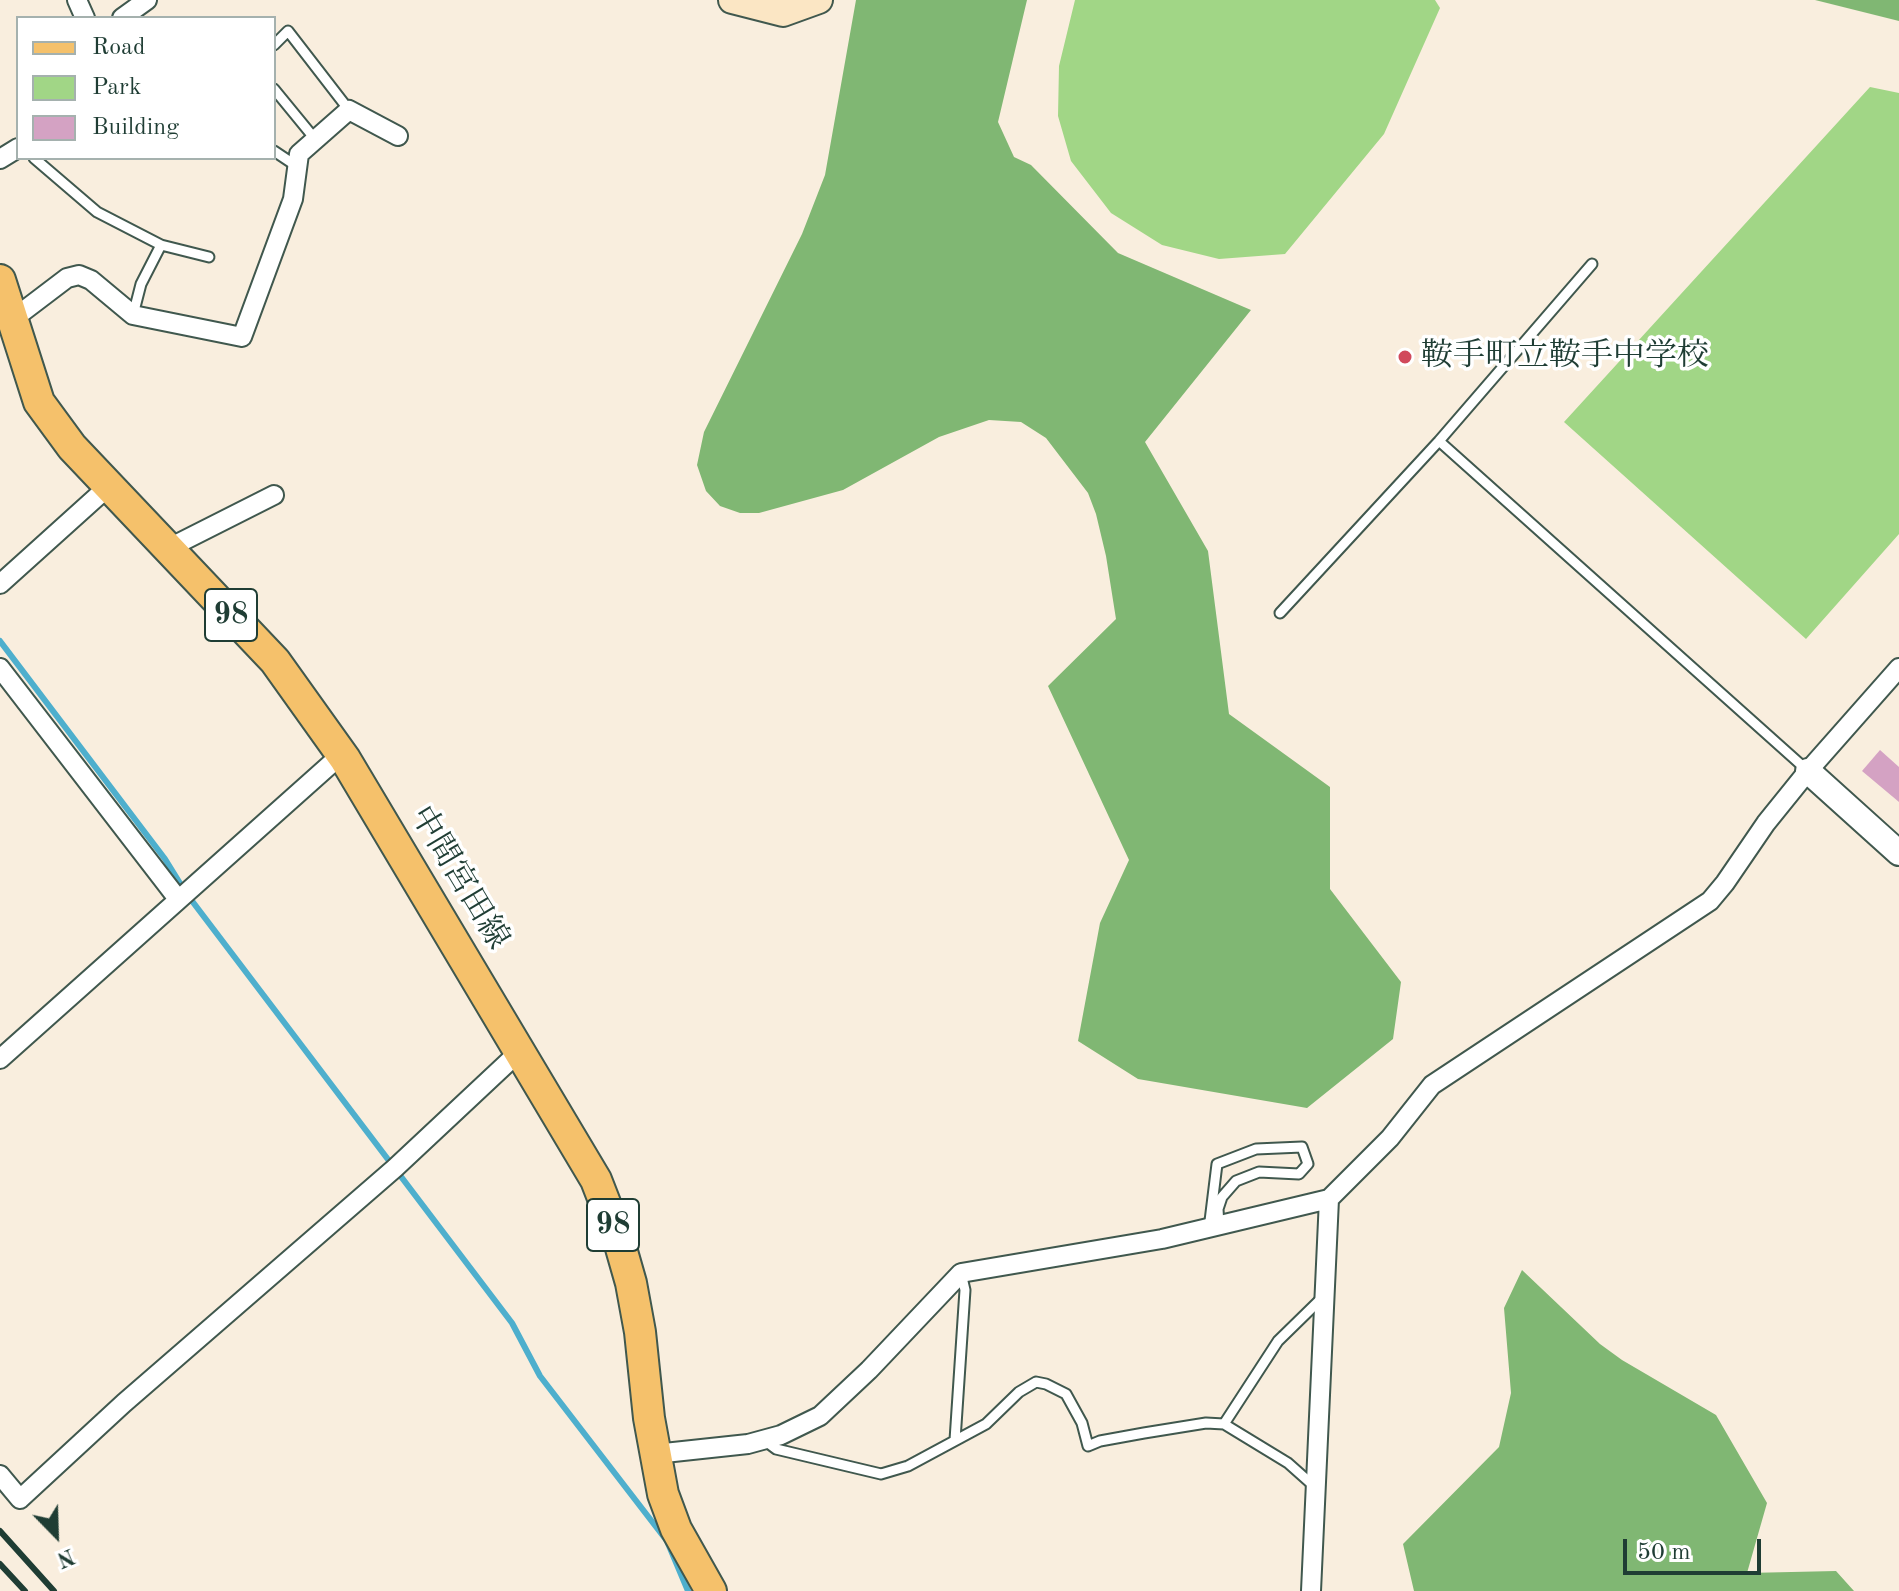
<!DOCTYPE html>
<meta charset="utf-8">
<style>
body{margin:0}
#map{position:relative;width:1899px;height:1591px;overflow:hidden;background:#f9eede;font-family:"Old Standard TT",serif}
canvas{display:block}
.legend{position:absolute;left:16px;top:16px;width:260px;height:144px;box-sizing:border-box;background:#fff;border:2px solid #a5b1ae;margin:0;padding:10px 14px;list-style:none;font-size:24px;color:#1f3d34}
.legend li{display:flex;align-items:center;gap:16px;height:40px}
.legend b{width:40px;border:2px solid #a5b1ae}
.north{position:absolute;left:16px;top:1495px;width:80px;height:80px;-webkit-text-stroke:6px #fff;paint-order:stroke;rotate:157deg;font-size:22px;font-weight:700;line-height:32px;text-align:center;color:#1f3d34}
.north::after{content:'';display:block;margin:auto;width:28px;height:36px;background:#1f3d34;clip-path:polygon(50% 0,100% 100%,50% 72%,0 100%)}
.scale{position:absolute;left:1623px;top:1539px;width:138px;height:36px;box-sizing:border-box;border:4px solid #1f3d34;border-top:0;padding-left:10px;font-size:24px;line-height:28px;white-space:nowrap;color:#1f3d34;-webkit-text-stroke:6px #fff;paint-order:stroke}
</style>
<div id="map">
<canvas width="1899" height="1591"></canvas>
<ul class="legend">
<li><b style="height:10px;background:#f5c16b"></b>Road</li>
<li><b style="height:22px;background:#a1d686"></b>Park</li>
<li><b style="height:22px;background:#d4a2c3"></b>Building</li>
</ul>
<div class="north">N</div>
<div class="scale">50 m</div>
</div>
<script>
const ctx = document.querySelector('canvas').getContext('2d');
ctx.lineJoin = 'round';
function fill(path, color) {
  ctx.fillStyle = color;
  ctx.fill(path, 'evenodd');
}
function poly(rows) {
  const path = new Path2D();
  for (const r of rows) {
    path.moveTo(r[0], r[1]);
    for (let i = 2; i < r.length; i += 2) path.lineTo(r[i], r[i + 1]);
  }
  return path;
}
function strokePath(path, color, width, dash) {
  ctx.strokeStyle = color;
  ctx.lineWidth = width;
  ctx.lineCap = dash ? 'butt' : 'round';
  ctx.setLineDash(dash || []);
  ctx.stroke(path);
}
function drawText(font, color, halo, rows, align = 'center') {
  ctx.font = font + ' "Old Standard TT","Noto Serif JP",serif';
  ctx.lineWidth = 7;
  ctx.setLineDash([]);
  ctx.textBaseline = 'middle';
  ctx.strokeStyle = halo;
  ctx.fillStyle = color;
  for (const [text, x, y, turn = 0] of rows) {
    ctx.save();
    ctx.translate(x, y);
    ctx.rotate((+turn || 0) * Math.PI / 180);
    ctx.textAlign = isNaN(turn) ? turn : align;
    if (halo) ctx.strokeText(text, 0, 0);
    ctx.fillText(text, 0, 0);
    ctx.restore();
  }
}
const green = poly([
 [1075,0,1435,0,1440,8,1384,134,1285,254,1219,259,1162,245,1111,213,1071,161,1058,116,1059,66],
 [1870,87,1899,93,1899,534,1806,639,1564,422]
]);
const forest = poly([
 [856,0,1027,0,998,122,1014,157,1031,165,1118,253,1251,310,1145,442,1208,551,1229,714,1330,787,1330,889,1401,982,1393,1039,1307,1108,1138,1079,1078,1041,1100,923,1129,860,1048,686,1116,619,1106,556,1096,514,1088,493,1046,438,1021,422,989,420,939,437,843,490,759,513,740,513,720,506,706,491,697,465,704,432,802,234,825,175],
 [1815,0,1899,0,1899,21],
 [1522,1270,1600,1344,1622,1360,1716,1415,1767,1503,1747,1573,1836,1571,1854,1591,1414,1591,1403,1544,1499,1447,1511,1393,1504,1308]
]);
const stream = poly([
 [0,641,165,859,186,893,512,1323,540,1376,667,1541,688,1591]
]);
const building = poly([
 [1880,750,1899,767,1899,802,1862,771]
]);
const service = poly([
 [274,45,288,31,349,110],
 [274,89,315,139],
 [274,151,298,167],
 [34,158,97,212,161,245,209,257],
 [133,315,141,284,161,245],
 [1439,441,1808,771],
 [1280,613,1439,441,1592,264],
 [1209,1229,1217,1164,1256,1149,1302,1147,1308,1164,1299,1174,1259,1172,1236,1181,1222,1197,1218,1209,1219,1226],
 [1224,1424,1278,1341,1322,1298],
 [764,1440,776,1449,881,1474,908,1466,986,1424,1019,1392,1036,1382,1046,1384,1066,1394,1082,1423,1088,1446,1100,1441,1144,1433,1206,1423,1224,1424,1288,1463,1315,1487],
 [955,1440,965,1290,961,1273]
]);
const minor = poly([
 [77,0,85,18],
 [122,18,147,0],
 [0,159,18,148],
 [13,319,67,278,79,275,91,280,133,315,242,337,293,199,299,154,349,110,398,136],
 [169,548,274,495],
 [0,584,110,485],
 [0,668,178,899],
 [0,1059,342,754],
 [655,1454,748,1444,781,1435,820,1416,869,1370,961,1273,1162,1239,1329,1199,1390,1138,1432,1085,1710,901,1725,883,1766,823,1808,771,1899,668],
 [0,1475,20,1499,124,1403,395,1168,520,1051],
 [1311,1591,1329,1199]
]);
const tertiary = poly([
 [1808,771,1899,853]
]);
const secondary = poly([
 [732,0,783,13,819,0]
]);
const primary = poly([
 [0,280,39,402,72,447,275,661,345,759,596,1180,617,1234,631,1283,640,1332,649,1418,663,1494,676,1529,711,1591]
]);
const rail = poly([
 [0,1531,54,1591],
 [0,1564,25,1591]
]);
const markers = [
 [1405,357,8,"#d1495b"]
];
const shields = [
 [231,615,52],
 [613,1225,52]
];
const shieldNames = [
 ["98",231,615],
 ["98",613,1225]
];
const poiNames = [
 ["鞍手町立鞍手中学校",1421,357]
];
const streetNames = [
 ["中間宮田線",459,878,59]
];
fill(green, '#a1d686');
fill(forest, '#80b773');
strokePath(stream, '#4eafcd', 6);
fill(building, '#d4a2c3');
strokePath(service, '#40584e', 13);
strokePath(minor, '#40584e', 22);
strokePath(tertiary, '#40584e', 28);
strokePath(secondary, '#40584e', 30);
strokePath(primary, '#40584e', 34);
strokePath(service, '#fff', 9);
strokePath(minor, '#fff', 18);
strokePath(tertiary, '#fff', 24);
strokePath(secondary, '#fbe6c4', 26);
strokePath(primary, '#f5c16b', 30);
strokePath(rail, '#1f3d34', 6);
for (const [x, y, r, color] of markers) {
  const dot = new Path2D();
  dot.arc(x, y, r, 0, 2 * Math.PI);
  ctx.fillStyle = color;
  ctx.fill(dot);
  strokePath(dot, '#fff', 3);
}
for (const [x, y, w] of shields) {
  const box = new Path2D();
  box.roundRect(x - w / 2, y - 26, w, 52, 6);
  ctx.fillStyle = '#fff';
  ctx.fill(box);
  strokePath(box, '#1f3d34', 2);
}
drawText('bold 30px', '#1f3d34', null, shieldNames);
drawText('32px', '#1f3d34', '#fff', poiNames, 'left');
drawText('32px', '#1f3d34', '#fff', streetNames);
</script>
